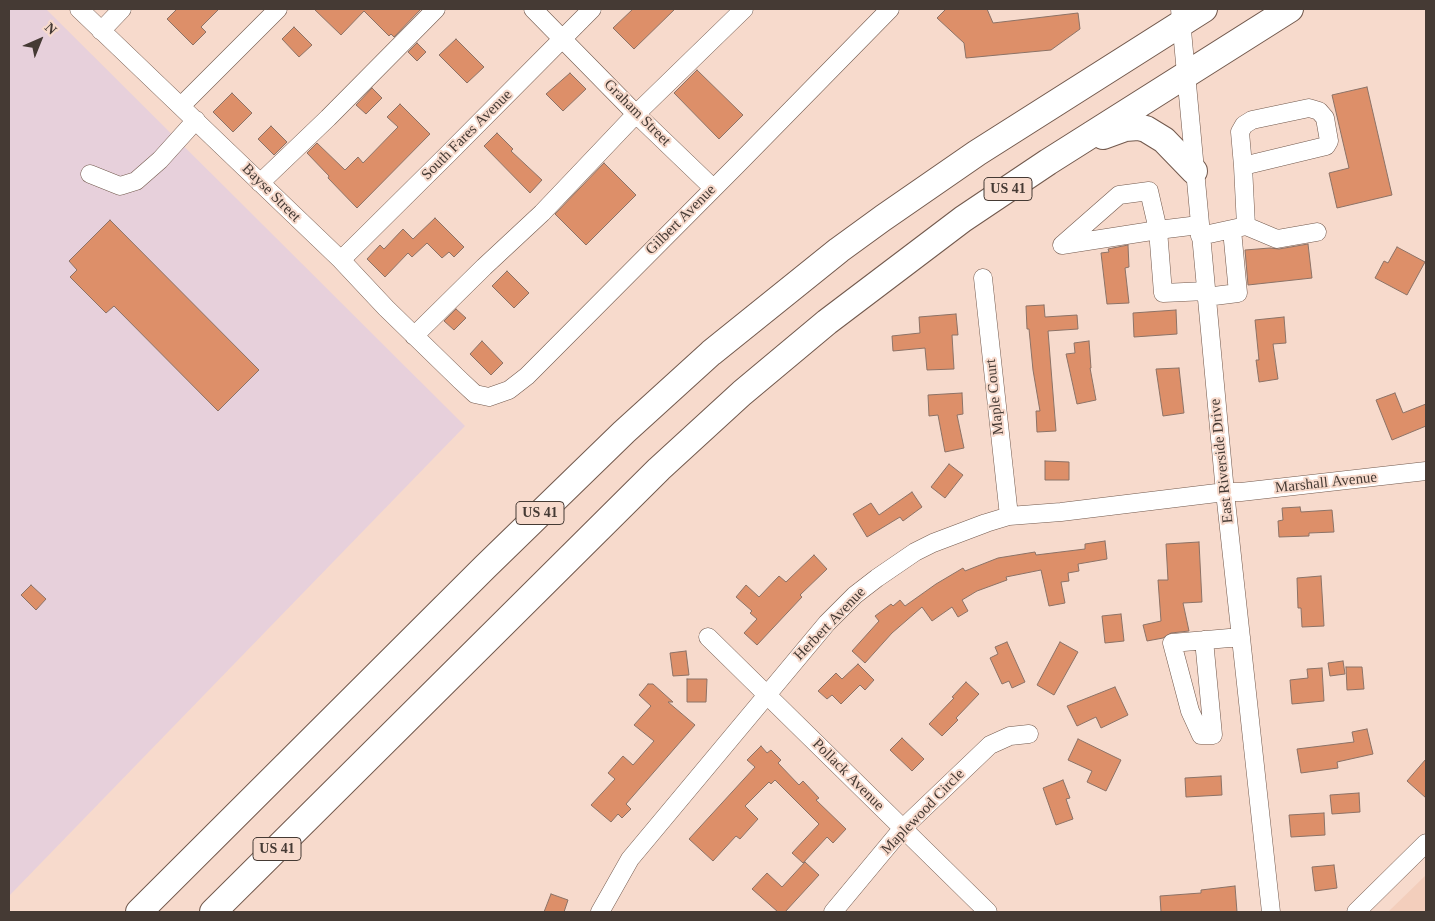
<!DOCTYPE html>
<style>
body{margin:0}
#map{position:relative;width:1435px;height:921px;overflow:hidden;background:#f7dacc;font-family:Georgia,serif}
canvas{display:block}
.frame{position:absolute;inset:0;border:10px solid #453a34;pointer-events:none}
.north{position:absolute;left:15px;top:15px;width:50px;height:50px;-webkit-text-stroke:4px #f7dacc;paint-order:stroke;rotate:44deg;font-size:14px;font-weight:700;line-height:20px;text-align:center;color:#453a34}
.north::after{content:'';display:block;margin:auto;width:18px;height:22px;background:#453a34;clip-path:polygon(50% 0,100% 100%,50% 72%,0 100%)}
</style>
<div id="map">
<canvas width="1435" height="921"></canvas>
<div class="frame"></div>
<div class="north">N</div>
</div>
<script>
const ctx = document.querySelector('canvas').getContext('2d');
ctx.lineJoin = 'round';
function fill(path, color) {
  ctx.fillStyle = color;
  ctx.fill(path, 'evenodd');
}
function poly(rows) {
  const path = new Path2D();
  for (const r of rows) {
    path.moveTo(r[0], r[1]);
    for (let i = 2; i < r.length; i += 2) path.lineTo(r[i], r[i + 1]);
  }
  return path;
}
function strokePath(path, color, width, dash) {
  ctx.strokeStyle = color;
  ctx.lineWidth = width;
  ctx.lineCap = dash ? 'butt' : 'round';
  ctx.setLineDash(dash || []);
  ctx.stroke(path);
}
function drawText(font, color, halo, rows, align = 'center') {
  ctx.font = font + ' Georgia,serif';
  ctx.lineWidth = 4;
  ctx.setLineDash([]);
  ctx.textBaseline = 'middle';
  ctx.strokeStyle = halo;
  ctx.fillStyle = color;
  for (const [text, x, y, turn = 0] of rows) {
    ctx.save();
    ctx.translate(x, y);
    ctx.rotate((+turn || 0) * Math.PI / 180);
    ctx.textAlign = isNaN(turn) ? turn : align;
    if (halo) ctx.strokeText(text, 0, 0);
    ctx.fillText(text, 0, 0);
    ctx.restore();
  }
}
const built = poly([
 [1426,875,1426,912,1388,912]
]);
const industrial = poly([
 [9,9,46,9,465,426,9,896]
]);
const building = poly([
 [177,9,219,9,201,27,206,32,193,45,167,19,177,9],
 [314,9,421,9,394,37,391,34,389,36,364,11,341,35,314,9],
 [633,9,675,9,634,49,613,28,633,9],
 [946,9,987,9,993,23,1078,13,1080,29,1051,50,966,58,964,43,937,18,946,9],
 [294,27,312,45,299,57,282,39,294,27],
 [456,39,484,67,467,83,439,55,456,39],
 [417,43,426,52,417,61,408,52,417,43],
 [697,70,743,115,719,139,674,93,697,70],
 [570,73,586,89,563,111,546,94,570,73],
 [1367,87,1392,195,1337,208,1329,173,1349,168,1332,95,1367,87],
 [372,88,382,98,366,114,356,105,372,88],
 [232,93,252,113,233,132,213,112,232,93],
 [400,104,430,134,357,208,328,178,329,176,307,153,317,143,345,170,358,157,363,163,398,127,387,117,400,104],
 [271,126,287,142,274,155,258,139,271,126],
 [497,133,513,149,511,151,542,180,530,193,484,146,497,133],
 [604,163,636,195,586,245,555,214,604,163],
 [435,218,464,247,454,257,449,252,442,258,427,243,412,257,408,253,385,277,367,259,380,245,384,249,403,229,413,239,435,218],
 [110,220,259,370,218,411,114,306,106,313,70,277,77,270,69,261,110,220],
 [1308,244,1312,278,1248,285,1245,250,1270,248,1279,249,1308,244],
 [1128,245,1129,267,1125,268,1129,303,1107,304,1101,253,1109,252,1108,249,1128,245],
 [1397,247,1425,262,1407,295,1375,278,1384,261,1388,263,1397,247],
 [507,271,529,293,514,308,492,286,507,271],
 [1044,305,1045,317,1077,315,1078,329,1048,331,1056,431,1037,432,1036,411,1040,411,1033,370,1029,329,1027,329,1026,306,1044,305],
 [456,309,466,318,454,330,444,321,456,309],
 [1176,310,1177,334,1134,337,1133,313,1176,310],
 [956,314,958,335,952,335,954,369,927,370,925,348,893,351,892,336,920,333,919,317,956,314],
 [1284,317,1286,343,1273,344,1278,379,1259,382,1256,360,1259,360,1255,320,1284,317],
 [482,341,503,363,491,375,470,354,482,341],
 [1089,341,1091,368,1090,368,1096,400,1077,404,1066,354,1075,353,1074,343,1089,341],
 [1179,368,1184,413,1163,416,1156,369,1179,368],
 [962,393,963,414,957,415,964,448,945,452,938,415,929,416,928,395,962,393],
 [1395,393,1403,413,1426,404,1426,426,1392,440,1376,400,1395,393],
 [1045,461,1069,462,1069,480,1045,480,1045,461],
 [949,464,963,475,945,498,931,487,949,464],
 [912,492,922,507,903,521,900,517,867,537,853,514,871,503,879,515,912,492],
 [1300,507,1301,512,1332,510,1334,532,1309,533,1309,536,1279,537,1278,521,1283,520,1282,508,1300,507],
 [1105,541,1107,559,1078,564,1079,571,1068,573,1069,581,1061,582,1065,603,1049,606,1041,570,1006,577,1007,580,977,591,962,600,968,611,958,617,952,607,932,621,922,607,892,633,865,663,852,651,879,621,875,616,891,604,893,606,900,600,905,606,936,584,963,568,965,571,998,558,1035,552,1036,555,1085,549,1085,544,1105,541],
 [1199,542,1202,602,1183,603,1189,631,1171,633,1163,638,1147,641,1143,625,1161,621,1158,580,1168,580,1166,544,1199,542],
 [814,555,827,569,800,595,802,597,757,645,744,633,757,619,750,613,752,611,736,597,746,585,759,597,779,576,786,582,814,555],
 [1321,576,1324,626,1302,627,1301,608,1298,608,1297,578,1321,576],
 [31,585,46,599,36,610,21,595,31,585],
 [1121,614,1124,641,1105,643,1102,616,1121,614],
 [1007,642,1025,682,1012,688,1009,681,1002,684,990,658,998,654,995,647,1007,642],
 [1060,642,1078,652,1054,695,1037,685,1060,642],
 [686,651,689,675,673,676,670,653,686,651],
 [1343,661,1345,674,1330,676,1328,663,1343,661],
 [858,664,874,680,865,690,860,685,841,704,832,695,827,699,818,691,836,673,842,679,858,664],
 [1346,667,1362,667,1364,689,1347,690,1346,667],
 [1322,668,1324,701,1292,704,1290,680,1308,678,1307,669,1322,668],
 [687,679,707,679,706,702,687,702,687,679],
 [966,682,979,694,956,718,958,720,942,736,929,724,954,698,952,697,966,682],
 [648,684,653,684,673,702,668,702,695,725,626,804,631,809,622,818,618,814,611,822,591,805,615,779,608,773,623,756,633,765,654,741,634,725,651,706,639,695,648,684],
 [1115,687,1128,715,1101,728,1096,717,1077,726,1067,706,1115,687],
 [1367,729,1373,754,1337,762,1338,768,1301,773,1297,749,1354,742,1352,732,1367,729],
 [902,738,924,759,912,771,890,750,902,738],
 [1078,739,1121,760,1106,791,1087,782,1092,771,1068,760,1078,739],
 [761,746,767,753,771,750,781,760,778,763,799,785,803,781,819,798,816,800,846,829,833,843,827,837,803,863,792,853,819,824,775,780,771,784,769,782,745,806,758,819,740,839,736,836,713,861,689,839,755,767,747,760,761,746],
 [1426,759,1426,798,1407,781,1426,759],
 [1221,776,1222,795,1186,797,1185,778,1221,776],
 [1063,780,1070,798,1066,799,1073,819,1056,825,1043,788,1063,780],
 [1359,793,1360,812,1332,814,1330,795,1359,793],
 [1324,813,1325,835,1291,837,1289,815,1324,813],
 [805,862,819,875,785,912,778,912,752,889,767,873,782,887,805,862],
 [1334,865,1337,888,1315,891,1312,867,1334,865],
 [1235,886,1237,912,1161,912,1160,896,1201,893,1201,890,1235,886],
 [551,894,568,900,564,912,544,912,551,894]
]);
const minor = poly([
 [79,9,341,260,386,308,460,380,475,394,489,397,509,390,527,376,738,164,890,9],
 [533,9,636,114,713,188],
 [1180,9,1225,492,1271,912],
 [101,31,122,9],
 [181,106,278,9],
 [90,174,120,186,136,181,160,160,196,120],
 [260,183,328,118,436,9],
 [1149,191,1158,230,1062,245,1119,195,1149,191],
 [1199,225,1158,230,1163,293,1206,291],
 [1246,226,1277,239,1317,232],
 [1200,236,1246,226,1243,166,1326,146,1329,141,1325,118,1319,111,1309,108,1252,120,1244,125,1240,132,1243,166],
 [341,260,447,155,592,9],
 [983,278,1009,516],
 [1206,297,1238,293,1232,230],
 [414,336,484,267,542,213,636,114,744,9],
 [708,637,988,912],
 [1204,640,1213,735,1201,735,1190,711,1172,643,1241,637],
 [600,912,630,859,827,623,855,595,877,578,915,552,933,543,986,523,1009,516,1061,512,1225,492,1241,492,1426,471],
 [833,912,902,829,990,745,1010,736,1029,734],
 [1356,912,1426,843]
]);
const highway = poly([
 [1103,136,1125,128,1138,127,1146,129,1164,140,1194,171],
 [139,912,485,567,624,432,711,353,839,250,883,218,977,153,1204,9],
 [213,912,659,469,742,393,827,322,963,219,1048,162,1290,9]
]);
const shields = [
 [1008,189,48],
 [540,513,48],
 [277,849,48]
];
const shieldNames = [
 ["US 41",1008,189],
 ["US 41",540,513],
 ["US 41",277,849]
];
const streetNames = [
 ["Graham Street",637,113,45],
 ["South Fares Avenue",467,135,-45],
 ["Bayse Street",271,193,45],
 ["Gilbert Avenue",681,220,-45],
 ["Maple Court",995,397,-96],
 ["East Riverside Drive",1222,461,-96],
 ["Marshall Avenue",1326,483,-6],
 ["Herbert Avenue",830,624,-46],
 ["Pollack Avenue",848,775,45],
 ["Maplewood Circle",923,812,-46]
];
fill(built, '#f3cebc');
fill(industrial, '#e7d0db');
fill(building, '#dd8f69');
strokePath(building, '#8c7266', 1);
strokePath(minor, '#72594d', 19);
strokePath(highway, '#72594d', 28);
strokePath(minor, '#fff', 18);
strokePath(highway, '#fff', 26);
for (const [x, y, w] of shields) {
  const box = new Path2D();
  box.roundRect(x - w / 2, y - 11.5, w, 23, 4);
  ctx.fillStyle = '#f7dacc';
  ctx.fill(box);
  strokePath(box, '#453a34', 1);
}
drawText('bold 14px', '#453a34', null, shieldNames);
drawText('15px', '#453a34', '#f7dacc', streetNames);
</script>
